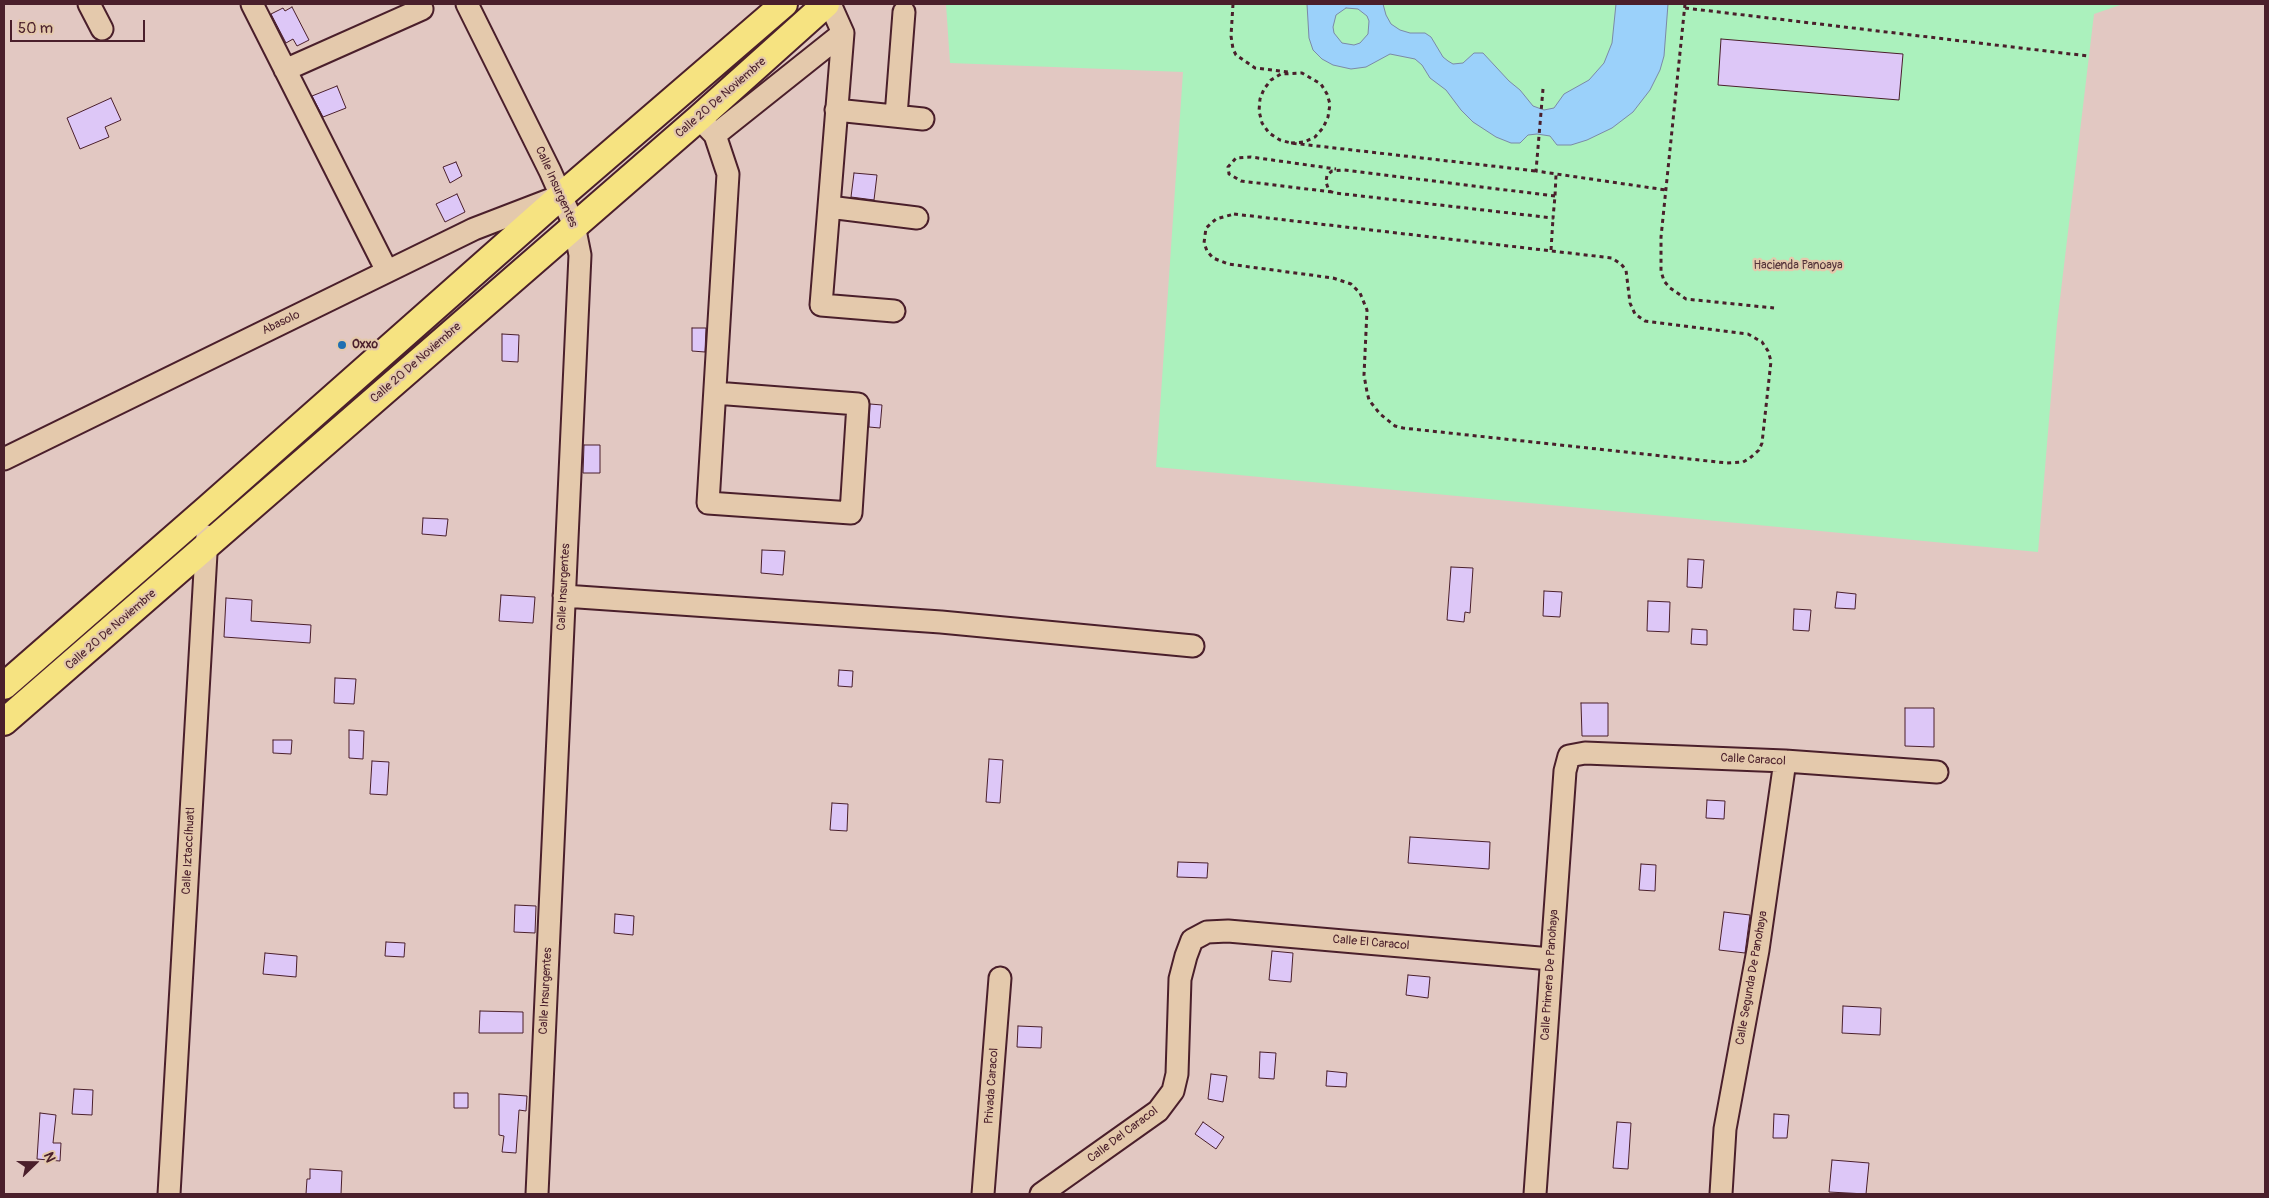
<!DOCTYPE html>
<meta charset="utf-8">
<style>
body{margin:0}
#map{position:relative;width:2269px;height:1198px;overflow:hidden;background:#e2c8c2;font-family:Pangolin,sans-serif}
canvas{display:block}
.frame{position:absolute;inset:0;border:5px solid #4a1f2b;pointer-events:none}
.north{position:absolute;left:10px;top:1138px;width:50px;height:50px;-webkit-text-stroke:4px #e4c9ac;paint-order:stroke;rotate:68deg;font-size:14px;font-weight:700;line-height:20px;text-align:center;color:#4a1f2b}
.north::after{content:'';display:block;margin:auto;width:18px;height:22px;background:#4a1f2b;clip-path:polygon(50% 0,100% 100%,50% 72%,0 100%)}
.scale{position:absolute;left:10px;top:20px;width:135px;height:22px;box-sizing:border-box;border:2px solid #4a1f2b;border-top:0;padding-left:6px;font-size:15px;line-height:18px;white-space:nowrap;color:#4a1f2b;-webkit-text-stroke:4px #e4c9ac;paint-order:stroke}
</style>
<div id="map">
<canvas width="2269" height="1198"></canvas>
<div class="frame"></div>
<div class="north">N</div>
<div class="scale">50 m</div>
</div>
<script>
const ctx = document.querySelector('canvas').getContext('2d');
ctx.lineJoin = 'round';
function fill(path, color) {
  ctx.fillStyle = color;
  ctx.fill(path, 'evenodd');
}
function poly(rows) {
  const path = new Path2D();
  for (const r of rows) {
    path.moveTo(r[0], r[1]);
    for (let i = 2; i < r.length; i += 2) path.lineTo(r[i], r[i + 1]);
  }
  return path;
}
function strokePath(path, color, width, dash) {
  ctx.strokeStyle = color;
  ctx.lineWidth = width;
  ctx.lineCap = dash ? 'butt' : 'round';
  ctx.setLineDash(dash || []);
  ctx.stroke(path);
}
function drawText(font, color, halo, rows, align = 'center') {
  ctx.font = font + ' Pangolin,sans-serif';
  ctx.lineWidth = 4.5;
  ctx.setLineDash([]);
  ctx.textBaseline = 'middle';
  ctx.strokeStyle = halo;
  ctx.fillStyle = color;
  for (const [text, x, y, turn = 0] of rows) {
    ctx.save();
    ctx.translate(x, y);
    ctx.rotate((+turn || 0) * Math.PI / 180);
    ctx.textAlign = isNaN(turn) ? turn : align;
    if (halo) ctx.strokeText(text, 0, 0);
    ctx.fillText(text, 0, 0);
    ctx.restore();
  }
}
const green = poly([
 [946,4,2123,4,2094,14,2057,324,2038,552,1156,467,1183,72,950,63]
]);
const water = poly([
 [1307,4,1383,4,1386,15,1391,24,1400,30,1410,33,1425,33,1431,37,1443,57,1448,61,1453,64,1463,63,1474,53,1483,53,1509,81,1520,90,1533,106,1544,110,1554,108,1564,94,1589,80,1604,63,1612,43,1616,4,1668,4,1664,56,1660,70,1650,90,1633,112,1612,128,1587,140,1571,145,1557,145,1550,136,1537,134,1528,135,1520,143,1511,143,1496,137,1473,122,1461,110,1446,90,1430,78,1422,65,1415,59,1390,54,1366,67,1351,69,1333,65,1322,59,1313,50,1309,38,1307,4],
 [1346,8,1358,9,1367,16,1369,21,1368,34,1360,43,1354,45,1342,43,1334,33,1333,27,1336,15,1346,8]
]);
const building = poly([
 [292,7,309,40,297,46,293,39,286,43,271,14,283,8,285,11,292,7],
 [1721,39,1903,54,1899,100,1718,85,1721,39],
 [337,86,346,108,323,117,312,96,337,86],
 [111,98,121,120,105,127,109,137,80,149,67,118,111,98],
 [456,162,462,176,450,183,443,167,456,162],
 [854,173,877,175,874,200,851,197,854,173],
 [457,194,465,212,445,222,436,204,457,194],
 [692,328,706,328,705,352,692,351,692,328],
 [502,334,519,335,518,362,502,361,502,334],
 [870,404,882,405,880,428,869,427,870,404],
 [584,445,600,445,600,473,583,473,584,445],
 [423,518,448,519,446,536,422,534,423,518],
 [762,550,785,551,783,575,761,573,762,550],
 [1688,559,1704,560,1702,588,1687,587,1688,559],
 [1451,567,1473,568,1470,613,1465,612,1464,622,1447,620,1451,567],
 [1544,591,1562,592,1560,617,1543,616,1544,591],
 [1837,592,1856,594,1855,609,1835,608,1837,592],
 [501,595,535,597,533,623,499,621,501,595],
 [226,598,252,600,251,621,311,625,310,643,224,637,226,598],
 [1648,601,1670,602,1669,632,1647,631,1648,601],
 [1794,609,1811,610,1809,631,1793,630,1794,609],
 [1692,629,1707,630,1707,645,1691,644,1692,629],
 [839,670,853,671,852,687,838,686,839,670],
 [335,678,356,679,354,704,334,703,335,678],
 [1581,703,1608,703,1608,736,1582,736,1581,703],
 [1905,708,1934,708,1934,747,1905,746,1905,708],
 [349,730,364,731,363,759,349,758,349,730],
 [273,740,292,740,291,754,273,753,273,740],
 [989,759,1003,760,1000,803,986,802,989,759],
 [372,761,389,762,387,795,370,794,372,761],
 [1707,800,1725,801,1724,819,1706,818,1707,800],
 [832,803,848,804,847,831,830,830,832,803],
 [1410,837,1490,842,1489,869,1408,863,1410,837],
 [1178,862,1208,863,1207,878,1177,877,1178,862],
 [1641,864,1656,865,1655,891,1639,890,1641,864],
 [515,905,536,906,535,933,514,932,515,905],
 [1724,912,1750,915,1745,953,1719,950,1724,912],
 [615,914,634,916,633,935,614,933,615,914],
 [386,942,405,943,404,957,385,956,386,942],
 [1272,951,1293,953,1291,982,1269,980,1272,951],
 [265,953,297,956,296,977,263,974,265,953],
 [1408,975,1430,977,1428,998,1406,995,1408,975],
 [1843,1006,1881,1008,1880,1035,1842,1033,1843,1006],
 [480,1011,523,1012,523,1033,479,1033,480,1011],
 [1018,1026,1042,1027,1041,1048,1017,1047,1018,1026],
 [1260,1052,1276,1053,1274,1079,1259,1078,1260,1052],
 [1327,1071,1347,1073,1346,1087,1326,1086,1327,1071],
 [1211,1074,1227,1076,1223,1102,1208,1099,1211,1074],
 [74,1089,93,1090,92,1115,72,1114,74,1089],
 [454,1093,468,1093,468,1108,454,1108,454,1093],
 [499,1094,527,1096,526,1111,519,1110,516,1153,502,1152,504,1136,499,1135,499,1094],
 [40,1113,56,1115,53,1143,61,1143,60,1161,37,1159,40,1113],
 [1774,1114,1789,1115,1787,1138,1773,1138,1774,1114],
 [1203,1122,1224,1137,1216,1149,1195,1134,1203,1122],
 [1617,1122,1631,1123,1628,1169,1613,1168,1617,1122],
 [1832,1160,1869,1163,1866,1194,1829,1192,1832,1160],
 [310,1169,342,1171,341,1194,306,1194,307,1179,310,1179,310,1169]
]);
const path = poly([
 [1233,4,1231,36,1233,49,1236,55,1255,68,1288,72],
 [1685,4,1661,237,1661,271,1664,281,1670,288,1686,299,1774,308],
 [1685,8,2088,56],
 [1543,89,1536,171,1666,190],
 [1291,143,1304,142,1315,137,1323,128,1328,117,1330,104,1327,94,1321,84,1302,73,1281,74,1271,80,1264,89,1260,99,1259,111,1262,123,1269,133,1280,140,1291,143,1536,171],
 [1332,192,1241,181,1229,174,1228,167,1236,158,1251,157,1336,169],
 [1555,196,1344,170,1332,171,1327,175,1326,182,1329,191,1335,193,1553,218,1555,196,1556,175],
 [1234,214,1612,258,1621,264,1626,270,1630,303,1635,314,1645,321,1748,334,1762,342,1768,351,1771,361,1762,443,1759,450,1750,458,1743,462,1727,463,1403,428,1395,426,1380,414,1369,400,1367,392,1364,375,1367,310,1360,293,1351,284,1333,278,1228,264,1213,258,1207,251,1204,243,1206,228,1216,219,1234,214],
 [1551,250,1553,218]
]);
const minor = poly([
 [89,4,102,29],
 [252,4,387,271],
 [467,4,550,171,574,225,580,255,537,1194],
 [830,4,843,33,821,305,894,311],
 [285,70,422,9],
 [836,110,923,119],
 [896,116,904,12],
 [699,118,715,135,728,174,708,503,851,513,858,404,715,393],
 [715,135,843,33],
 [829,207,917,218],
 [4,459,474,229,552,199],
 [564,596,941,622,1193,646],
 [169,1194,207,536],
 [983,1194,1000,978],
 [1041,1194,1158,1111,1173,1091,1177,1074,1180,979,1186,956,1192,940,1207,932,1228,931,1551,959],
 [1535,1194,1565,771,1569,756,1585,753,1785,761,1937,772],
 [1721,1194,1725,1129,1758,950,1785,761]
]);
const major = poly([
 [4,686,208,508,561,196,784,4],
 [4,722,699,118,826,4]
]);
const markers = [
 [342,345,5,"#1f6fb2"]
];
const streetNames = [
 ["Calle 20 De Noviembre",721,98,-41],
 ["Calle Insurgentes",556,187,66],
 ["Abasolo",281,323,-26],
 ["Calle 20 De Noviembre",416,363,-41],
 ["Calle Insurgentes",564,587,-87],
 ["Calle 20 De Noviembre",111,630,-41],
 ["Calle Caracol",1753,760,3],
 ["Calle Iztaccíhuatl",189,851,-87],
 ["Calle El Caracol",1371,943,5],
 ["Calle Primera De Panohaya",1550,975,-86],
 ["Calle Segunda De Panohaya",1752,978,-80],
 ["Calle Insurgentes",546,991,-87],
 ["Privada Caracol",992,1086,-86],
 ["Calle Del Caracol",1123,1135,-37]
];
const parkNames = [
 ["Hacienda Panoaya",1798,266]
];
const poiNames = [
 ["Oxxo",352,345]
];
fill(green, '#abf1bd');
fill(water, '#9bd1fa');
strokePath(water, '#7b8aa7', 1);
fill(building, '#ddc7f7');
strokePath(building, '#4a1f2b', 1);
strokePath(minor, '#4a1f2b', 25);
strokePath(major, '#4a1f2b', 30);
strokePath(path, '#4a1f2b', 3, [4, 4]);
strokePath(minor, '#e4c9ac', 21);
strokePath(major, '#f6e381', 26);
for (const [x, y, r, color] of markers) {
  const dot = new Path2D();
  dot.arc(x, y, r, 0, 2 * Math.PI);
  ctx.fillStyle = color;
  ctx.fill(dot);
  strokePath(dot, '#e4c9ac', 2);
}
drawText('12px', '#4a1f2b', '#e4c9ac', streetNames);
drawText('12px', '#54343a', '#e4c9ac', parkNames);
drawText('bold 12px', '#4a1f2b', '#e4c9ac', poiNames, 'left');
</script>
